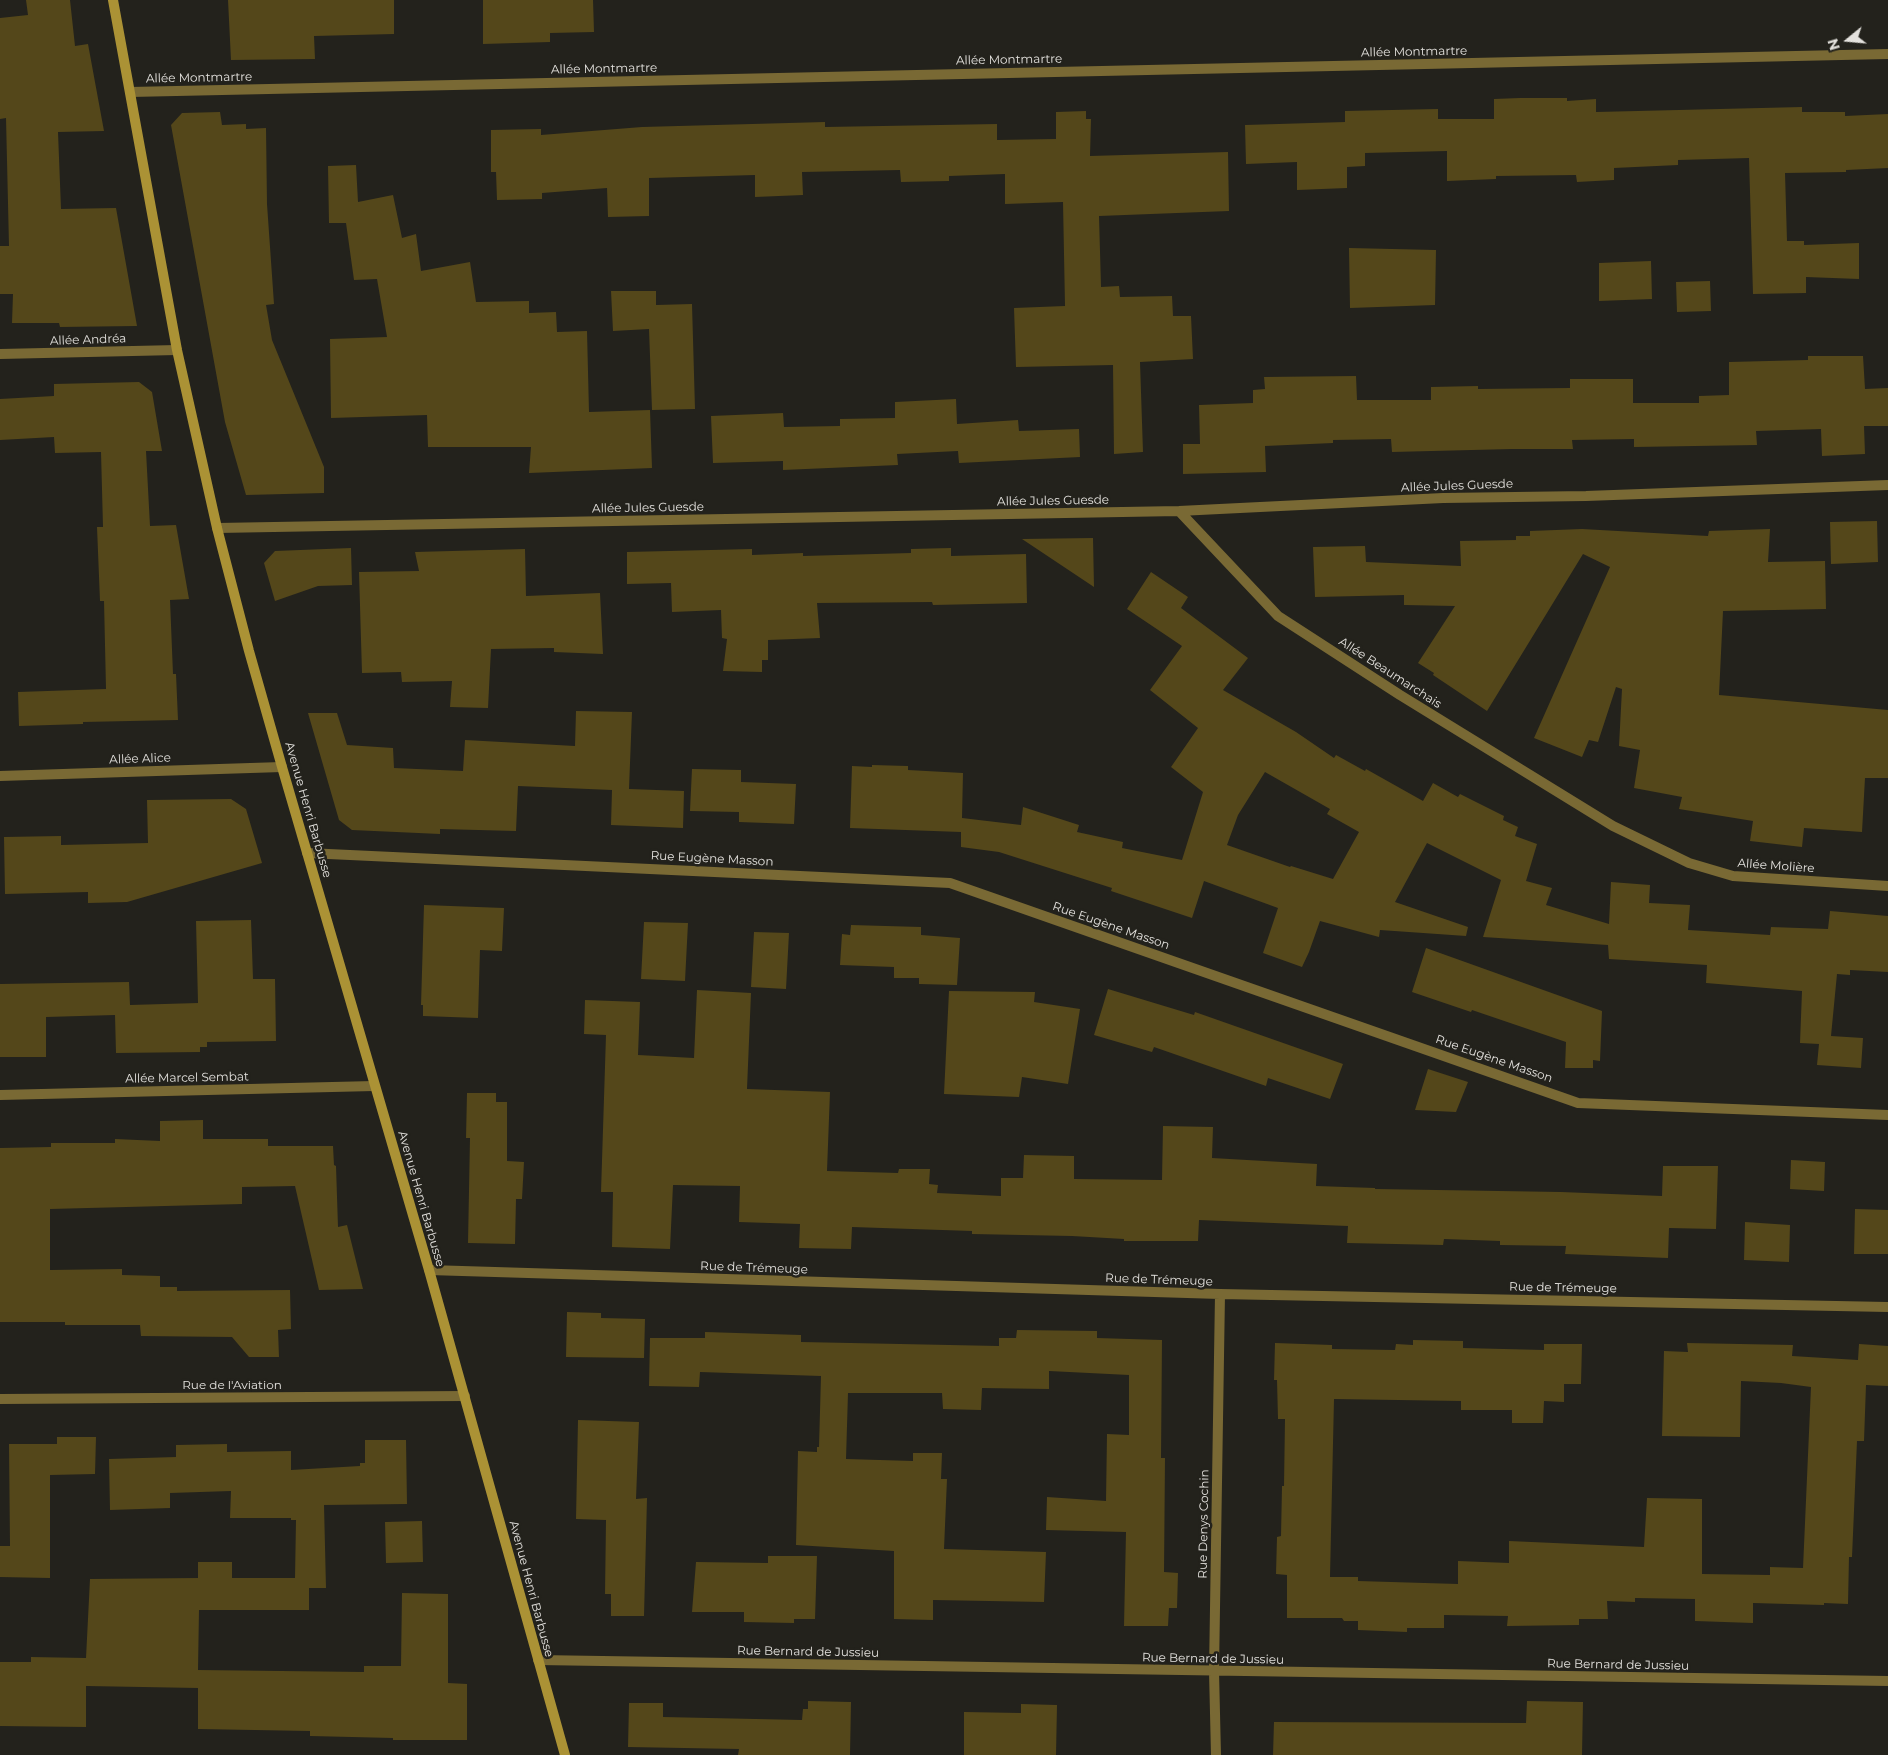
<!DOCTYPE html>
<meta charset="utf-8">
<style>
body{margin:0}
#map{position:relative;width:1888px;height:1755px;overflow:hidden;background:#23221c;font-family:Montserrat,sans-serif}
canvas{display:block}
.north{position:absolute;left:1823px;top:15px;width:50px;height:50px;-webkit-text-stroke:4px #23221c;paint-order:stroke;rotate:253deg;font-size:14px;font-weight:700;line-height:20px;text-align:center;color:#e4e2de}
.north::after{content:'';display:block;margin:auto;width:18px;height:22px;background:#e4e2de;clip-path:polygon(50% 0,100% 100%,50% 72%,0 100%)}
</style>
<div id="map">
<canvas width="1888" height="1755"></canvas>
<div class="north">N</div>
</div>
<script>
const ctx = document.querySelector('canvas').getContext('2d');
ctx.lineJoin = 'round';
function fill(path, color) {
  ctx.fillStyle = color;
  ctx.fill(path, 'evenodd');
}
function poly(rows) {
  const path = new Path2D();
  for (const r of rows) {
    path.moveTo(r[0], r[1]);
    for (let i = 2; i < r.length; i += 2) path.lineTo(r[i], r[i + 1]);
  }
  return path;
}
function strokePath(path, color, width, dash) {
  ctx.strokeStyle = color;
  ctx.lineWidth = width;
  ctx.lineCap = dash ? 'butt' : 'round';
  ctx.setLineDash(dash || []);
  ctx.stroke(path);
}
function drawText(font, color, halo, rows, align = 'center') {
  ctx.font = font + ' Montserrat,sans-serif';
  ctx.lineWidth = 5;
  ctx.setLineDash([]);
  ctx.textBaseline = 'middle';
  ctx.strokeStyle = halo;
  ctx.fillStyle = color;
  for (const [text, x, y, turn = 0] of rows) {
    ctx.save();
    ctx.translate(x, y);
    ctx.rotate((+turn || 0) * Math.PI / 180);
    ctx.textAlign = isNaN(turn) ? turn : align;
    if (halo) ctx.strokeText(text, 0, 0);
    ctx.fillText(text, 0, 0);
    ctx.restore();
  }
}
const building = poly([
 [26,0,70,0,75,46,88,44,104,131,58,132,61,209,116,208,137,326,60,327,59,323,12,323,13,294,0,294,0,246,9,246,6,118,0,119,0,18,28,15],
 [228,0,394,0,394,34,314,36,315,59,231,60],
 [483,0,593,0,594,32,550,33,550,42,483,44],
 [1520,98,1567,98,1567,101,1596,99,1596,112,1802,107,1802,112,1845,112,1845,116,1888,114,1888,168,1846,170,1846,172,1785,173,1787,241,1804,241,1804,245,1859,243,1859,279,1806,277,1806,293,1753,294,1749,158,1678,160,1678,165,1614,168,1614,180,1577,182,1576,175,1496,176,1496,179,1447,181,1447,151,1365,153,1365,166,1347,167,1347,188,1297,190,1297,162,1246,164,1245,125,1345,122,1345,111,1438,109,1438,119,1494,119,1494,99],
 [1086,111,1086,119,1091,119,1090,156,1228,152,1229,211,1099,216,1101,287,1119,286,1120,297,1172,296,1173,316,1191,316,1193,359,1140,362,1143,452,1114,454,1113,365,1016,367,1014,308,1065,306,1063,202,1005,204,1005,174,949,176,949,181,901,182,900,170,802,172,803,195,755,197,755,175,649,178,649,216,608,217,607,188,542,193,542,199,497,200,496,172,491,172,491,130,541,129,541,135,642,127,825,122,825,127,997,124,997,140,1056,139,1056,112],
 [220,112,222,125,246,124,246,129,266,128,267,204,274,304,266,305,272,340,324,467,324,493,246,495,225,422,171,125,182,113],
 [356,165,358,202,393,195,402,238,416,234,421,271,470,262,476,302,529,301,529,313,556,312,557,332,587,331,589,412,650,410,652,468,529,473,531,447,428,447,427,415,331,418,330,339,387,337,377,279,354,280,346,223,329,223,328,166],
 [1349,248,1436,250,1435,305,1350,308],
 [1651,261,1652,299,1599,301,1599,263],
 [1710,281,1711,311,1677,312,1676,282],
 [611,291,656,291,656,305,692,304,695,409,652,410,649,329,613,331],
 [1808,356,1863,356,1865,389,1888,388,1888,426,1864,426,1865,454,1822,456,1821,429,1756,431,1757,445,1634,447,1634,439,1572,440,1573,449,1512,449,1392,452,1391,439,1333,440,1333,443,1265,446,1266,472,1183,474,1183,444,1200,444,1199,405,1253,403,1253,390,1265,389,1264,377,1356,376,1357,400,1431,400,1431,387,1478,386,1478,389,1570,388,1570,379,1633,379,1633,403,1699,403,1699,396,1729,395,1729,362,1808,360],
 [139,382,152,392,162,451,146,451,150,526,176,525,189,599,170,600,173,674,176,674,178,720,83,722,83,724,19,726,18,692,106,689,104,601,100,601,97,527,103,527,101,452,55,453,54,437,0,440,0,399,54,396,54,384],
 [956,399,957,424,1018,420,1019,431,1079,429,1080,457,959,463,958,451,897,454,898,465,783,470,783,461,713,463,711,416,783,413,784,427,840,426,840,419,895,418,895,402],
 [1877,521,1878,562,1831,564,1830,522],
 [1582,529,1708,536,1709,531,1770,529,1768,562,1825,561,1826,609,1723,611,1719,695,1888,710,1888,778,1865,778,1862,832,1804,828,1802,847,1750,841,1753,821,1679,809,1682,797,1634,788,1640,750,1619,746,1622,689,1616,687,1598,742,1589,740,1582,757,1534,738,1610,567,1583,554,1487,711,1433,675,1434,673,1418,663,1455,606,1404,605,1404,595,1315,597,1313,547,1365,546,1366,562,1461,566,1460,541,1516,540,1516,536,1530,536,1530,531],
 [1093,538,1094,587,1022,539],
 [351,548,352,585,318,586,275,601,264,563,275,551],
 [951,548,951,556,1026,554,1027,603,933,605,932,602,817,603,820,638,768,640,768,660,762,660,762,672,723,671,727,639,722,638,721,610,672,612,671,583,627,584,627,552,752,549,752,555,803,553,803,556,911,553,911,549],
 [525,549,526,596,600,593,603,654,554,652,554,648,491,649,488,708,450,707,452,681,402,682,401,672,362,673,359,572,419,571,415,552],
 [1151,572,1188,597,1181,608,1248,658,1223,690,1296,732,1334,758,1336,755,1365,771,1366,769,1423,801,1433,783,1458,797,1460,794,1504,816,1503,820,1518,827,1515,836,1537,844,1526,881,1552,888,1546,905,1609,924,1611,882,1650,885,1649,903,1690,905,1688,930,1770,935,1771,927,1828,929,1830,911,1888,916,1888,972,1850,970,1850,975,1837,974,1831,1036,1863,1038,1861,1068,1817,1065,1819,1044,1800,1043,1802,991,1706,983,1707,965,1609,959,1608,945,1483,937,1501,880,1427,843,1395,902,1468,927,1466,936,1380,930,1379,937,1320,921,1309,952,1302,967,1263,953,1278,908,1204,881,1192,918,1111,891,1112,888,999,852,961,847,961,832,850,828,852,766,872,767,872,765,908,766,908,770,963,773,962,818,1021,825,1023,807,1079,825,1077,832,1123,842,1122,848,1182,860,1203,792,1171,767,1198,728,1150,690,1182,646,1127,609],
 [1265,772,1330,809,1327,814,1359,832,1333,879,1291,866,1290,867,1227,845,1238,815],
 [576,711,632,712,629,789,684,791,683,828,611,825,612,790,518,786,516,831,440,829,440,834,352,830,339,820,308,713,337,713,347,745,393,748,394,768,463,771,465,740,575,746],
 [692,769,741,770,741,782,796,784,794,824,739,822,739,812,690,811],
 [231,799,246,809,262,863,127,902,88,903,88,892,5,894,4,837,61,836,61,845,148,843,147,800],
 [424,905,504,908,502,951,480,950,478,1018,423,1016,423,1005,421,1005],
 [251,920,253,979,275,979,276,1041,207,1042,207,1047,200,1047,200,1052,116,1053,115,1015,46,1017,46,1057,0,1057,0,984,129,982,130,1005,198,1003,196,921],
 [644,922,688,923,685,981,641,979],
 [851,925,921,927,921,935,960,938,957,985,919,984,919,978,894,978,894,967,840,965,842,934,850,935],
 [754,932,789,933,786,989,751,987],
 [1426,948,1602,1011,1600,1061,1593,1060,1593,1068,1565,1068,1566,1042,1472,1010,1471,1012,1412,992],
 [1108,989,1194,1015,1195,1012,1343,1064,1330,1099,1268,1078,1266,1086,1154,1047,1152,1052,1094,1035],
 [697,990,751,993,747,1089,830,1092,827,1171,898,1173,899,1169,930,1169,929,1184,938,1185,937,1193,1001,1196,1001,1178,1023,1178,1024,1155,1074,1156,1074,1179,1162,1180,1163,1126,1213,1127,1212,1158,1317,1164,1316,1186,1375,1188,1375,1189,1561,1192,1662,1196,1663,1166,1718,1166,1716,1229,1669,1228,1668,1258,1565,1254,1566,1246,1500,1245,1500,1241,1444,1239,1443,1245,1347,1243,1348,1226,1199,1220,1198,1241,1124,1241,1124,1239,1072,1236,972,1234,972,1231,852,1227,851,1249,799,1248,800,1224,739,1222,740,1186,673,1185,670,1249,612,1247,613,1192,601,1192,606,1035,584,1034,585,1000,640,1002,638,1055,694,1058],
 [949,991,1035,992,1034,1002,1080,1009,1068,1084,1022,1077,1019,1097,944,1094],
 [1428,1069,1468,1082,1456,1112,1415,1110],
 [467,1093,496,1093,496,1102,507,1102,507,1161,524,1162,522,1199,516,1199,515,1244,468,1243,470,1138,466,1138],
 [203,1120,203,1139,268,1139,268,1146,333,1146,334,1165,336,1166,338,1227,347,1225,363,1289,319,1290,295,1186,242,1187,242,1204,50,1209,50,1270,122,1269,122,1275,160,1276,160,1287,177,1287,177,1291,290,1290,291,1329,278,1330,279,1357,249,1357,232,1337,141,1336,140,1325,65,1325,65,1322,0,1322,0,1148,51,1147,51,1143,115,1143,115,1139,160,1141,160,1121],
 [1791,1160,1825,1162,1824,1191,1790,1189],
 [1855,1209,1888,1210,1888,1254,1854,1254],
 [1745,1222,1790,1225,1789,1262,1744,1260],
 [567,1312,601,1313,601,1318,645,1319,644,1358,566,1357],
 [1017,1330,1097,1331,1097,1338,1162,1340,1161,1458,1165,1458,1164,1572,1178,1573,1177,1608,1169,1608,1168,1626,1124,1626,1126,1532,1046,1530,1047,1497,1106,1501,1107,1434,1129,1435,1129,1375,1049,1371,1049,1389,982,1388,981,1410,943,1409,942,1393,848,1393,846,1459,913,1461,913,1453,942,1453,941,1479,947,1479,944,1549,1046,1552,1044,1602,933,1600,933,1620,894,1619,894,1551,796,1545,798,1451,817,1452,817,1447,819,1447,821,1376,700,1372,699,1387,649,1386,650,1338,705,1338,705,1332,801,1335,801,1342,999,1346,999,1338,1016,1338],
 [1413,1340,1463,1341,1463,1348,1544,1350,1544,1344,1582,1344,1581,1384,1564,1384,1564,1402,1544,1401,1543,1423,1512,1423,1512,1410,1461,1410,1461,1401,1334,1399,1330,1577,1358,1577,1358,1581,1458,1584,1458,1561,1509,1563,1509,1541,1644,1547,1647,1498,1702,1499,1702,1574,1770,1575,1770,1567,1803,1568,1811,1387,1781,1383,1741,1381,1740,1437,1662,1436,1664,1351,1688,1352,1687,1343,1793,1345,1792,1356,1858,1360,1859,1344,1888,1346,1888,1386,1866,1385,1864,1441,1857,1441,1852,1557,1849,1557,1848,1604,1824,1603,1824,1605,1753,1603,1753,1623,1695,1621,1695,1599,1635,1598,1635,1602,1607,1601,1608,1619,1579,1619,1579,1625,1507,1626,1508,1616,1444,1615,1444,1628,1407,1628,1407,1632,1358,1630,1358,1621,1344,1621,1342,1618,1287,1618,1287,1575,1276,1574,1277,1537,1281,1536,1282,1486,1284,1486,1285,1419,1278,1419,1277,1380,1274,1380,1275,1343,1332,1345,1332,1349,1395,1350,1396,1344,1413,1345],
 [578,1420,639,1422,636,1499,647,1498,644,1616,611,1616,611,1594,605,1594,606,1520,576,1519],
 [57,1437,96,1437,95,1474,50,1475,50,1578,0,1577,0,1546,10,1546,9,1444,57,1444],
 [365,1440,406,1440,407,1504,324,1505,326,1588,309,1588,309,1610,199,1610,198,1670,364,1672,364,1666,401,1666,402,1593,448,1594,448,1683,467,1684,467,1740,393,1740,393,1738,310,1736,310,1731,198,1729,198,1688,86,1686,86,1727,0,1726,0,1662,31,1662,31,1657,86,1658,90,1579,198,1578,198,1562,232,1562,232,1578,295,1578,296,1520,291,1520,291,1518,230,1518,231,1491,170,1493,170,1508,110,1510,109,1459,176,1457,176,1445,227,1444,227,1452,291,1451,291,1470,360,1466,360,1463,365,1463],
 [422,1521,423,1562,386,1563,385,1522],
 [768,1556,817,1556,815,1619,794,1619,794,1623,744,1622,744,1612,692,1612,696,1562,768,1563],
 [808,1701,851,1702,850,1755,738,1755,739,1749,628,1747,629,1703,663,1703,663,1717,802,1720,803,1709,808,1709],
 [1527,1701,1583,1702,1582,1755,1273,1755,1274,1722,1526,1723],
 [1021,1704,1057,1705,1056,1755,964,1755,964,1712,1021,1713]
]);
const street = poly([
 [130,92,1888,54],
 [0,354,177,350],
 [1179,511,1278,616,1400,695,1613,826,1689,863,1733,876,1888,886],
 [217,528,1179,511,1443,498,1586,496,1888,485],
 [0,776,282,767],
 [307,853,950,883,1578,1103,1888,1115],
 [0,1095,374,1086],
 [429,1270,1220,1294,1888,1307],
 [0,1399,465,1396],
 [538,1660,1888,1681],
 [1216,1755,1214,1671,1220,1294]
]);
const secondary = poly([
 [113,0,177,350,217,528,249,651,282,767,429,1270,565,1755]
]);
const streetNames = [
 ["Allée Montmartre",1414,52,-1],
 ["Allée Montmartre",1009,60,-1],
 ["Allée Montmartre",604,69,-1],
 ["Allée Montmartre",199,78,-1],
 ["Allée Andréa",88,340,-2],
 ["Allée Jules Guesde",1457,486,-2],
 ["Allée Jules Guesde",1053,501,-1],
 ["Allée Jules Guesde",648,508,-1],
 ["Allée Beaumarchais",1390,673,33],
 ["Allée Alice",140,759,-2],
 ["Avenue Henri Barbusse",308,810,74],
 ["Rue Eugène Masson",712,859,3],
 ["Allée Molière",1776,866,4],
 ["Rue Eugène Masson",1111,926,19],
 ["Rue Eugène Masson",1494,1059,19],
 ["Allée Marcel Sembat",187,1078,-1],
 ["Avenue Henri Barbusse",421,1199,74],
 ["Rue de Trémeuge",754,1268,2],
 ["Rue de Trémeuge",1159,1280,2],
 ["Rue de Trémeuge",1563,1288,1],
 ["Rue de l'Aviation",232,1385],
 ["Rue Denys Cochin",1204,1524,-89],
 ["Avenue Henri Barbusse",531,1589,75],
 ["Rue Bernard de Jussieu",808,1652,1],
 ["Rue Bernard de Jussieu",1213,1659,1],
 ["Rue Bernard de Jussieu",1618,1665,1]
];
fill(building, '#54471a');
strokePath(street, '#796934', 10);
strokePath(secondary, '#ab9235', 10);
drawText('12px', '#e4e2de', '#23221c', streetNames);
</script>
